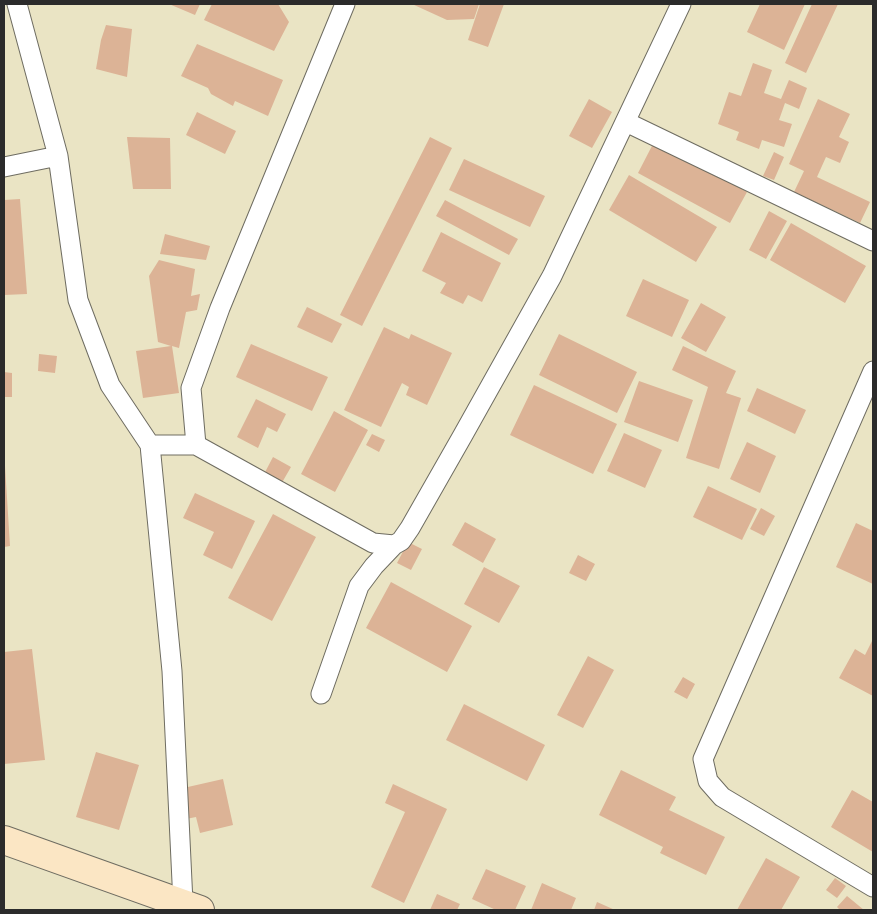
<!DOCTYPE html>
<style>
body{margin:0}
#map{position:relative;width:877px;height:914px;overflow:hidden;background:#eae4c4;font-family:Pangolin,sans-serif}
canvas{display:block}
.frame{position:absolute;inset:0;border:5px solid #2b2b2b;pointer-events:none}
</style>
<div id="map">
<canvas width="877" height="914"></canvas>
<div class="frame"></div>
</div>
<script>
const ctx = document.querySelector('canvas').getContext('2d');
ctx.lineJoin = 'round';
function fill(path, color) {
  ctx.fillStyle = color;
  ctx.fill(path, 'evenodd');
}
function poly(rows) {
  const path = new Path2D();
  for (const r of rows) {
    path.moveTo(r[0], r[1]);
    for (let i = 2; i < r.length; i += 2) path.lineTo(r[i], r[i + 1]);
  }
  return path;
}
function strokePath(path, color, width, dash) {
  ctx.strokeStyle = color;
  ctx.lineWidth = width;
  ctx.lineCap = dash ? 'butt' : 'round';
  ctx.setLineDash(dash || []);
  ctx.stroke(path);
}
const building = poly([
 [169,4,200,4,195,15],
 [212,4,278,4,289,22,274,51,204,20],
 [412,4,479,4,474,19,447,20],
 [480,4,504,4,488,47,468,40],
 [760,4,805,4,784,50,747,32],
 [812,4,838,4,806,73,785,63],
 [106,25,132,29,127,77,96,69,101,40],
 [197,44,283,80,268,116,235,101,233,106,211,94,208,88,181,76],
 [753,63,772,70,764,93,781,99,789,80,807,88,799,109,785,103,779,120,792,124,784,147,762,140,759,149,736,140,739,132,718,124,729,92,741,96],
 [589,99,612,112,592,148,569,136],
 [818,99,850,114,839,137,849,142,840,163,826,157,817,177,870,202,860,223,794,192,804,171,789,164],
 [197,112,236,131,225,154,186,135],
 [127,137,170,138,171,189,133,189],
 [430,137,452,148,362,326,340,315],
 [654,142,747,192,730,223,638,173],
 [774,152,784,157,774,180,763,176],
 [464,159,545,196,530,227,449,190],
 [629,175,717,227,696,262,609,210],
 [20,199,27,294,4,295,4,200],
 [445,200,518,239,509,255,436,216],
 [769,211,787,221,766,259,749,250],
 [791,223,866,266,845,303,770,260],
 [441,232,501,263,482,302,468,295,463,304,440,293,446,283,422,271],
 [165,234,210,246,206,260,160,254],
 [159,260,195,269,191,296,200,294,197,310,186,312,179,348,172,346,179,393,143,398,136,351,171,346,158,342,149,276],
 [643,279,689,300,672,337,626,316],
 [701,303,726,317,706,352,681,338],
 [307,307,342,324,332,343,297,327],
 [384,327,409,339,411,334,452,353,427,405,406,395,409,387,402,383,381,427,344,410],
 [559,334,637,372,617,413,539,375],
 [251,344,328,377,312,411,236,377],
 [683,346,736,371,726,393,741,398,719,469,686,458,708,387,672,370],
 [39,354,57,356,55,373,38,371],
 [4,372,12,373,12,397,4,397],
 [639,381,693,400,678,442,624,422],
 [534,385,617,424,593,474,510,435],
 [757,388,806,410,795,434,747,411],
 [256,399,286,414,277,432,267,427,258,448,237,437],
 [334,411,368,430,335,492,301,474],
 [624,433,662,450,645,488,607,471],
 [372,434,385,440,379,452,366,445],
 [747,442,776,456,760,493,730,479],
 [273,457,291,467,280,486,263,476],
 [4,466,5,466,10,546,4,547],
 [708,486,757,509,742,540,693,517],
 [195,493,255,521,232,569,203,555,214,532,183,518],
 [761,508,775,516,764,536,750,529],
 [273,514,316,537,272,621,228,598],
 [465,522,496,539,483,563,452,545],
 [856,523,873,531,873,584,836,567],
 [408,542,422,549,411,570,397,563],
 [578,555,595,564,586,581,569,573],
 [484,567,520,586,499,623,464,604],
 [391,582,472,626,447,672,366,628],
 [873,639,873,696,839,678,855,649,865,655],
 [32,649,45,760,4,764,4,652],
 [588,656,614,670,583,728,557,715],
 [683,677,695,684,687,699,674,692],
 [464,704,545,745,527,781,446,740],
 [96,752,139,765,119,830,76,817],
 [621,770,676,797,669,810,725,837,706,875,660,853,663,847,599,815],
 [223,779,233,825,200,833,196,817,186,819,179,789],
 [393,784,447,809,404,903,371,887,405,812,385,803],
 [852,790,873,802,873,852,831,827],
 [766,858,800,877,781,910,737,910],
 [486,869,526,886,515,910,496,910,472,899],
 [835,878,846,886,837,898,826,890],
 [542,883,576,898,571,910,531,910],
 [437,894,460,904,457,910,430,910],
 [847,896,864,910,840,910,837,907],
 [597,902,615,910,594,910]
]);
const minor = poly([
 [17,4,58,156,78,300,110,385,150,445,172,671,183,903,178,910],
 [626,122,873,241],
 [4,167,58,156],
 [873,371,703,759,708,781,722,797,873,887],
 [150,445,196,445,373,543,394,545,401,541,410,528,463,435,552,276,681,4],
 [196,445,191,388,220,308,345,4],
 [321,694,359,586,374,566,394,545]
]);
const secondary = poly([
 [4,840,200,910]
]);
fill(building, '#dcb396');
strokePath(minor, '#6e6c61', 21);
strokePath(secondary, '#6e6c61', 30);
strokePath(minor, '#fff', 19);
strokePath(secondary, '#fbe6c4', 28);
</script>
